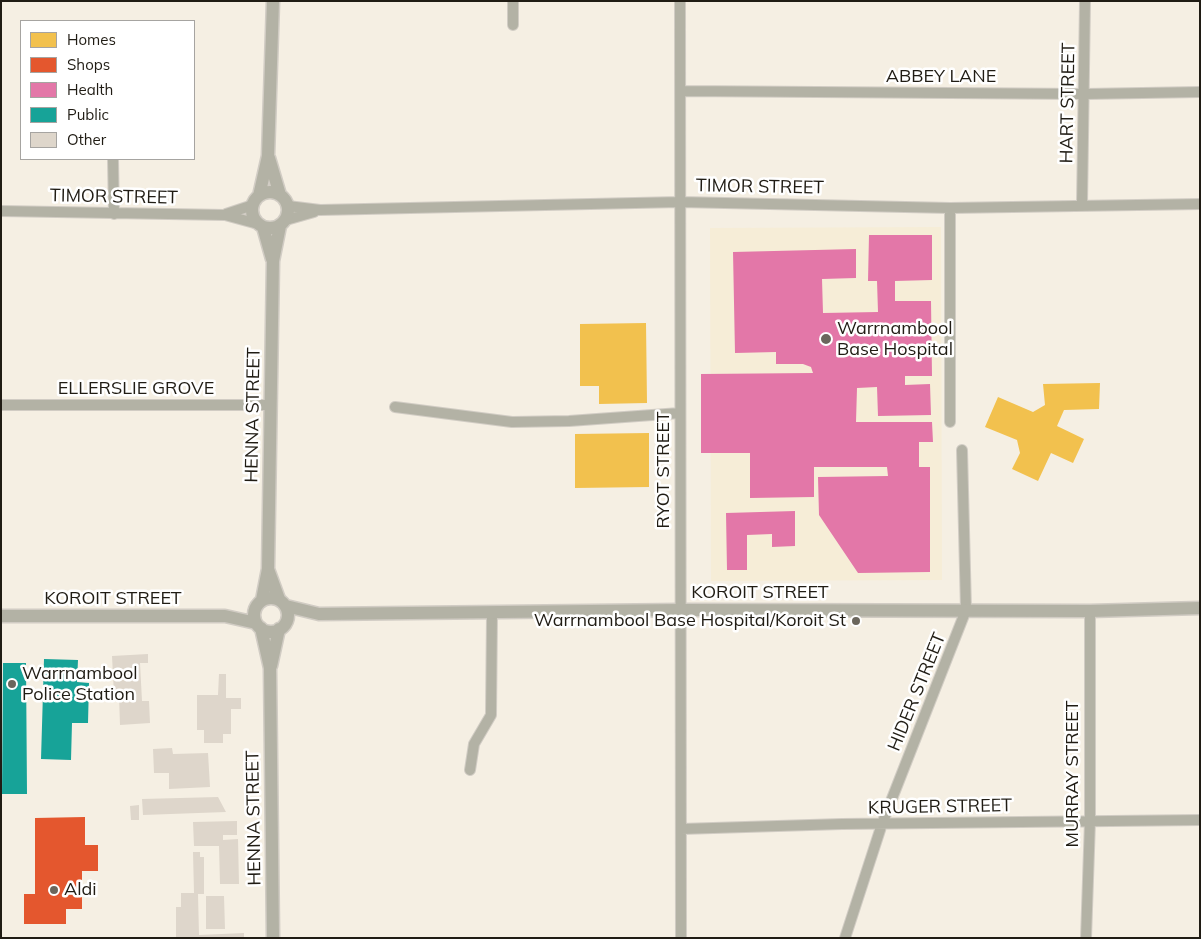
<!DOCTYPE html>
<style>
body{margin:0}
#map{position:relative;width:1201px;height:939px;overflow:hidden;background:#f5efe3;font-family:Mulish,sans-serif}
canvas{display:block}
.frame{position:absolute;inset:0;border:2px solid #201c14;pointer-events:none}
.legend{position:absolute;left:20px;top:20px;width:175px;height:140px;box-sizing:border-box;background:#fff;border:1px solid #a6a4a1;margin:0;padding:6px 9px;list-style:none;font-size:15px;color:#201c14}
.legend li{display:flex;align-items:center;gap:10px;height:25px}
.legend b{width:25px;border:1px solid #a6a4a1}
</style>
<div id="map">
<canvas width="1201" height="939"></canvas>
<div class="frame"></div>
<ul class="legend">
<li><b style="height:14px;background:#f2c14e"></b>Homes</li>
<li><b style="height:14px;background:#e4572e"></b>Shops</li>
<li><b style="height:14px;background:#e377a8"></b>Health</li>
<li><b style="height:14px;background:#17a398"></b>Public</li>
<li><b style="height:14px;background:#ded6cb"></b>Other</li>
</ul>
</div>
<script>
const ctx = document.querySelector('canvas').getContext('2d');
ctx.lineJoin = 'round';
function fill(path, color) {
  ctx.fillStyle = color;
  ctx.fill(path, 'evenodd');
}
function poly(rows) {
  const path = new Path2D();
  for (const r of rows) {
    if (r.length === 3) {
      path.moveTo(r[0] + r[2], r[1]);
      path.arc(r[0], r[1], r[2], 0, 2 * Math.PI);
      continue;
    }
    path.moveTo(r[0], r[1]);
    for (let i = 2; i < r.length; i += 2) path.lineTo(r[i], r[i + 1]);
  }
  return path;
}
function strokePath(path, color, width, dash) {
  ctx.strokeStyle = color;
  ctx.lineWidth = width;
  ctx.lineCap = dash ? 'butt' : 'round';
  ctx.setLineDash(dash || []);
  ctx.stroke(path);
}
function drawText(font, color, halo, rows, align = 'center') {
  ctx.font = font + ' Mulish,sans-serif';
  ctx.lineWidth = 5;
  ctx.setLineDash([]);
  ctx.textBaseline = 'middle';
  ctx.strokeStyle = halo;
  ctx.fillStyle = color;
  for (const [text, x, y, turn = 0] of rows) {
    ctx.save();
    ctx.translate(x, y);
    ctx.rotate((+turn || 0) * Math.PI / 180);
    ctx.textAlign = isNaN(turn) ? turn : align;
    if (halo) ctx.strokeText(text, 0, 0);
    ctx.fillText(text, 0, 0);
    ctx.restore();
  }
}
const built = poly([
 [941,227,942,580,711,581,710,228]
]);
const homes = poly([
 [646,323,647,403,599,404,599,386,580,386,580,324],
 [1100,383,1099,409,1064,410,1057,426,1084,439,1073,463,1051,453,1038,481,1012,469,1020,453,1017,440,985,427,998,397,1033,412,1045,405,1043,384],
 [649,433,649,487,575,488,575,434]
]);
const shops = poly([
 [85,817,85,845,98,845,98,871,82,871,82,909,66,909,66,924,24,924,24,894,35,894,35,818]
]);
const health = poly([
 [869,235,932,235,932,280,895,281,895,301,931,301,932,376,905,376,905,385,930,384,931,415,878,416,877,387,857,388,856,422,932,422,933,442,919,442,919,467,930,467,930,572,858,573,819,515,818,477,888,476,887,467,814,467,814,497,750,498,750,453,701,453,701,374,813,373,811,367,803,364,776,364,776,352,735,353,733,252,856,249,856,278,822,279,823,313,878,312,877,281,868,281],
 [795,511,795,546,772,547,772,534,747,535,747,570,727,570,726,513]
]);
const public = poly([
 [44,659,78,660,77,682,89,683,88,723,72,723,71,760,41,759],
 [3,663,26,663,27,794,2,794]
]);
const building = poly([
 [148,654,148,663,140,663,142,701,149,701,150,723,120,725,119,696,114,695,112,656],
 [219,674,226,674,226,698,241,698,241,709,231,709,231,734,223,734,223,743,204,743,204,730,197,730,197,695,218,695],
 [172,748,173,754,208,753,210,787,169,789,169,773,154,773,153,749],
 [218,797,226,812,143,815,142,799],
 [139,805,139,820,131,820,130,806],
 [237,821,237,835,223,835,223,840,238,839,239,884,220,884,219,846,194,846,193,822],
 [193,852,200,852,200,857,204,857,204,894,198,894,199,935,244,933,244,938,176,938,176,907,181,907,181,893,194,893],
 [206,896,224,896,225,929,206,929]
]);
const minor = poly([
 [513,1,513,25],
 [680,1,681,938],
 [682,91,1085,94,1200,92],
 [113,159,114,214],
 [1082,205,1085,1],
 [288,206,320,210,680,202,950,208,1200,204],
 [1,211,225,215,258,224],
 [226,214,253,205],
 [286,220,314,212],
 [1,405,271,405],
 [395,407,512,422,569,421,680,413],
 [950,422,950,208],
 [470,770,474,744,491,715,492,613],
 [681,829,842,824,1200,820],
 [845,938,882,824,966,610,962,450],
 [1086,938,1090,821,1090,611]
]);
const tertiary = poly([
 [269,158,280,195],
 [270,210,18],
 [259,196,268,156,273,1],
 [263,227,272,259],
 [268,569,279,599],
 [271,615,17],
 [262,600,268,569,273,261,280,226],
 [286,606,319,614,681,610,1090,611,1200,608],
 [1,616,225,616,256,623],
 [261,628,270,668,273,938],
 [271,666,279,629]
]);
const markers = [
 [826,339,6,"#6b665c"],
 [856,621,5,"#6b665c"],
 [12,684,5,"#6b665c"],
 [54,890,5,"#6b665c"]
];
const streetNames = [
 ["ABBEY LANE",941,77],
 ["HART STREET",1068,103,-89],
 ["TIMOR STREET",760,187,1],
 ["TIMOR STREET",114,197,1],
 ["ELLERSLIE GROVE",136,389],
 ["HENNA STREET",253,415,-89],
 ["RYOT STREET",664,470,-90],
 ["KOROIT STREET",760,593],
 ["KOROIT STREET",113,599],
 ["HIDER STREET",917,692,-68],
 ["MURRAY STREET",1073,774,-90],
 ["KRUGER STREET",940,807,-1],
 ["HENNA STREET",254,818,-91]
];
const poiNames = [
 ["Warrnambool",837,329],
 ["Base Hospital",837,350],
 ["Warrnambool Base Hospital/Koroit St",846,621,"right"],
 ["Warrnambool",22,674],
 ["Police Station",22,695],
 ["Aldi",64,890]
];
fill(built, '#f6edd7');
fill(homes, '#f2c14e');
fill(shops, '#e4572e');
fill(health, '#e377a8');
fill(public, '#17a398');
fill(building, '#ded6cb');
strokePath(minor, '#d1ccc4', 12);
strokePath(tertiary, '#d1ccc4', 15);
strokePath(minor, '#b3b2a5', 10);
strokePath(tertiary, '#b3b2a5', 12);
for (const [x, y, r, color] of markers) {
  const dot = new Path2D();
  dot.arc(x, y, r, 0, 2 * Math.PI);
  ctx.fillStyle = color;
  ctx.fill(dot);
  strokePath(dot, '#fff', 2);
}
drawText('18px', '#201c14', '#fff', streetNames);
drawText('18px', '#201c14', '#fff', poiNames, 'left');
</script>
